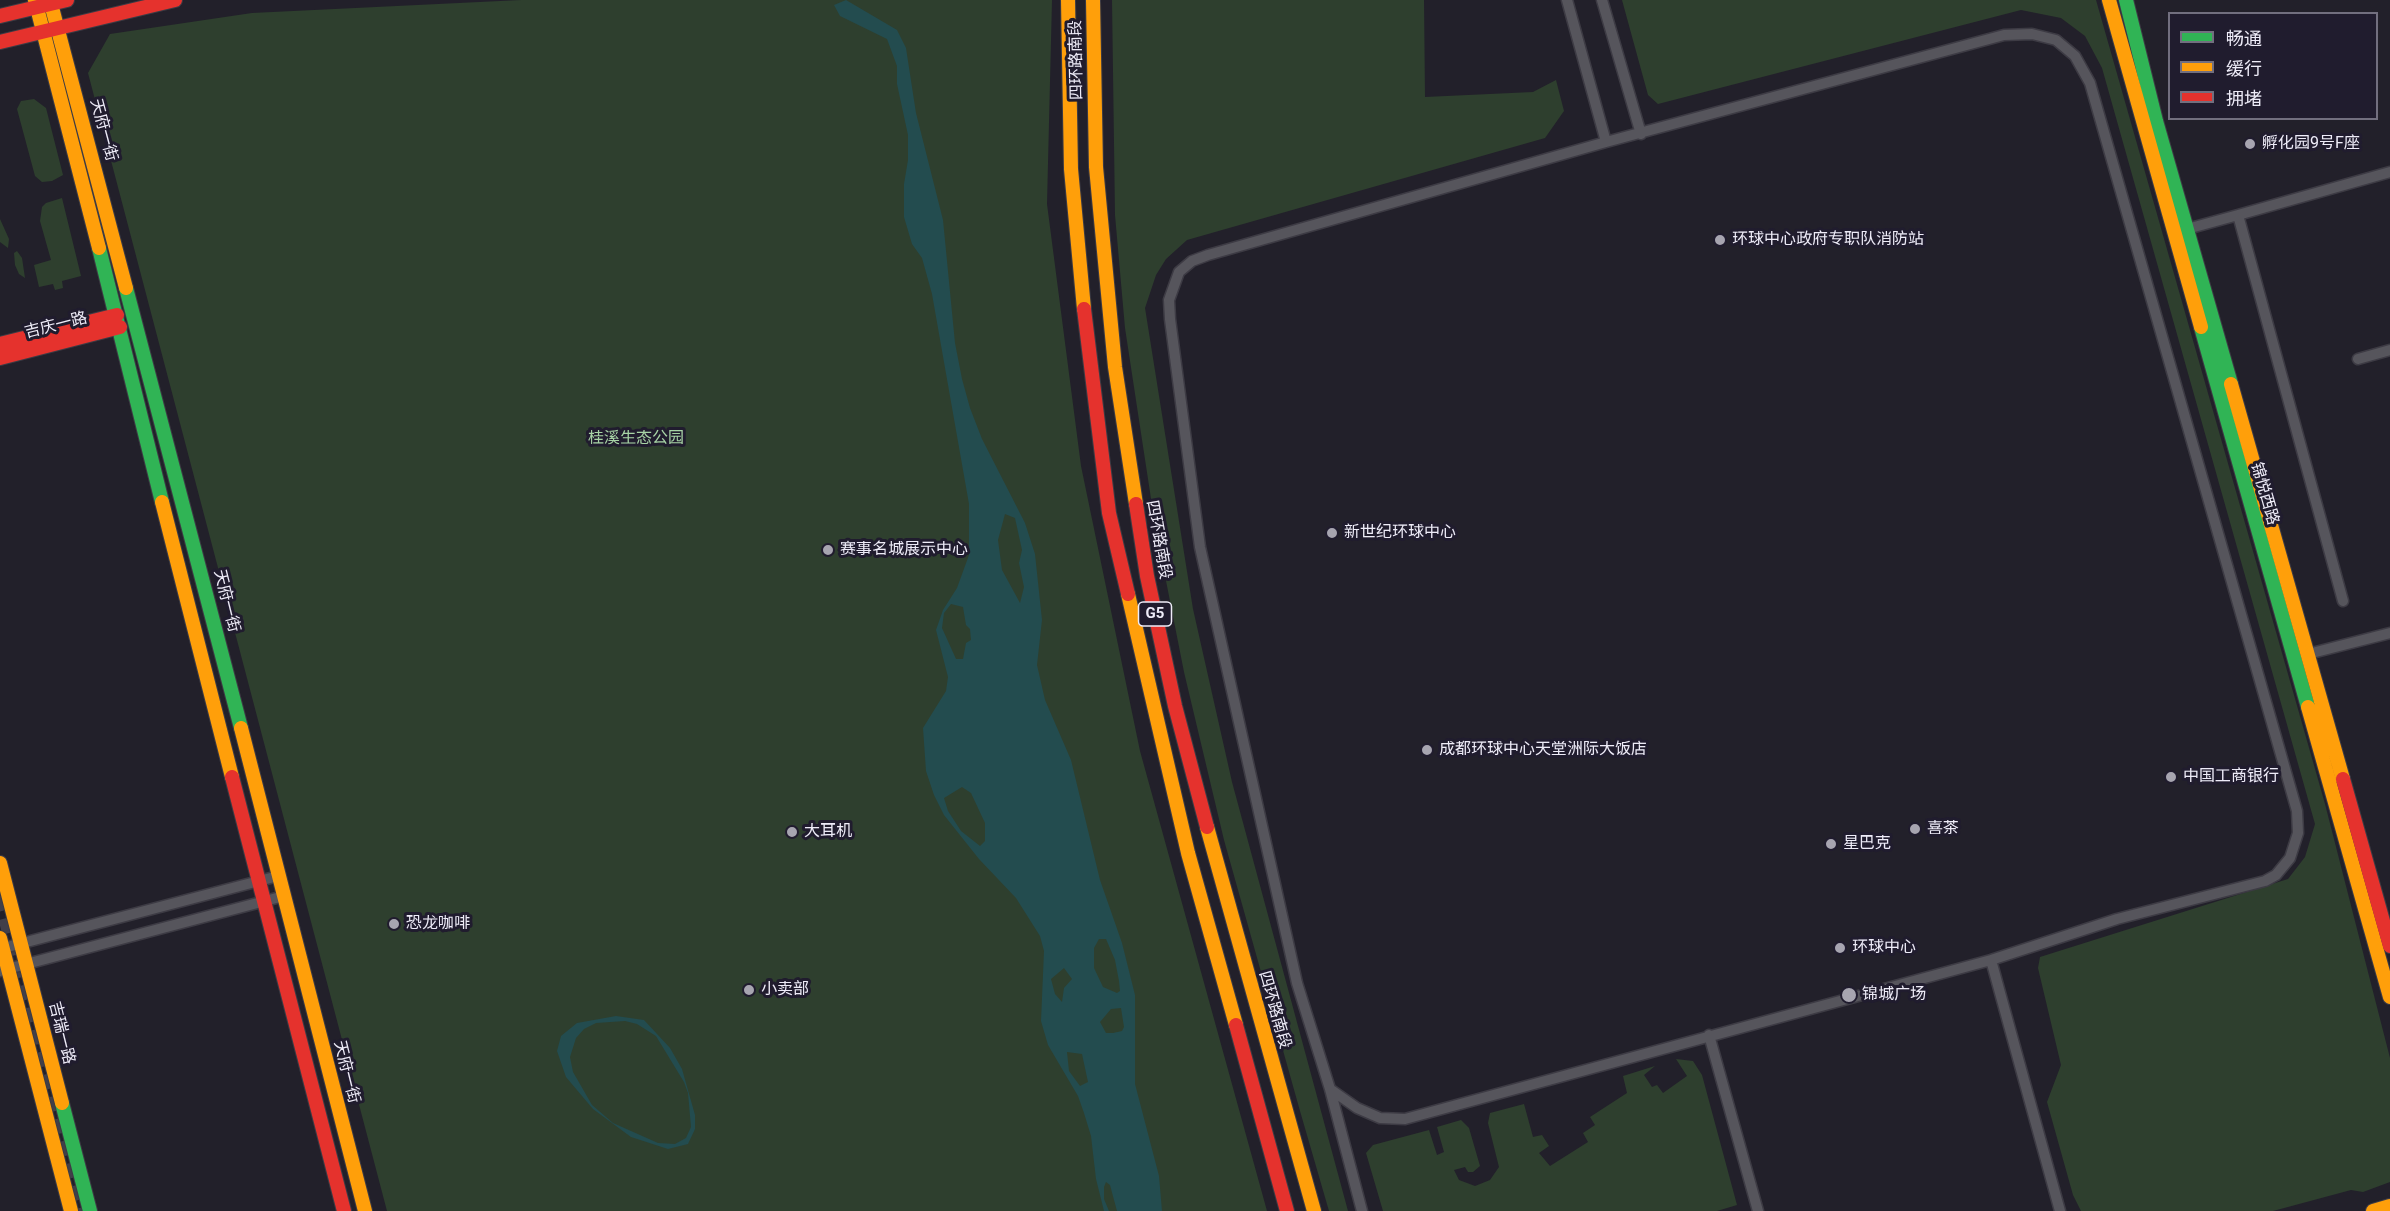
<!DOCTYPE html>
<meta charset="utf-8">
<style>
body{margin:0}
#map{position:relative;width:2390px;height:1211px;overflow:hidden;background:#22202a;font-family:Roboto,"Noto Sans SC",sans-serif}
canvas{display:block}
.legend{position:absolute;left:2168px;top:12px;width:210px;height:108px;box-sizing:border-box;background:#201c2e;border:2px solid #726f7f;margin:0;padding:8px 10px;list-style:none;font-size:18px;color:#eeecf8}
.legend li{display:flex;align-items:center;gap:12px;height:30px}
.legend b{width:30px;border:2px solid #726f7f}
</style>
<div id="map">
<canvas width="2390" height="1211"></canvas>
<ul class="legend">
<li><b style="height:8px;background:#30b455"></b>畅通</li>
<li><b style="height:8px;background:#ff9f0a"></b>缓行</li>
<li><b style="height:8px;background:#e5322d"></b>拥堵</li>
</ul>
</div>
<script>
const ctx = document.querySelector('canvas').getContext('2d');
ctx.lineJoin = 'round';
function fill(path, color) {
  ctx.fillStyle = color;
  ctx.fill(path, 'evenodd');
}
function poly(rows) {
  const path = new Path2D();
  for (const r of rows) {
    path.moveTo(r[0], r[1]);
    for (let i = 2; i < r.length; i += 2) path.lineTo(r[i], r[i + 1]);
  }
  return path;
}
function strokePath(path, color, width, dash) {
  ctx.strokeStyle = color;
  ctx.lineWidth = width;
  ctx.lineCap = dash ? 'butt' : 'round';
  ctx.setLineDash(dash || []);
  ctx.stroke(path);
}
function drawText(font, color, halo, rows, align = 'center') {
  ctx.font = font + ' Roboto,"Noto Sans SC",sans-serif';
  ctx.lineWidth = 6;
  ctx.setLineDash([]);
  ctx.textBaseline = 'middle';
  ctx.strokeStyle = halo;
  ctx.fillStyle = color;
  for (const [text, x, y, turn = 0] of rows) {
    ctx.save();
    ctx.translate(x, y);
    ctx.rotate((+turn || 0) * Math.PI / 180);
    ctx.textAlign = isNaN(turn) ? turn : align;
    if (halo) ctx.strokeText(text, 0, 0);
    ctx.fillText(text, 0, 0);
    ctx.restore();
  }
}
const green = poly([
 [521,0,1052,0,1047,204,1081,466,1140,751,1267,1211,387,1211,88,73,110,34,252,13],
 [1112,0,1424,0,1425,97,1533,92,1556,80,1564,111,1545,138,1187,240,1166,259,1156,275,1145,308,1193,609,1232,782,1348,1211,1329,1211,1300,1111,1224,840,1184,672,1155,525,1125,328,1115,215],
 [1622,0,2096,0,2325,804,2390,1058,2390,1182,2363,1192,2351,1190,2273,1211,2081,1211,2073,1195,2047,1102,2061,1065,2038,968,2040,957,2288,879,2305,857,2315,824,2102,68,2085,36,2061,18,2021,10,1658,104,1648,95],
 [34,99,46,108,63,175,52,181,42,182,35,176,17,109,21,101],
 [62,198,81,276,62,281,63,288,55,290,53,284,39,287,34,265,51,260,40,221,42,207,46,203],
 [0,219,9,239,8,248,0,242],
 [17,251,22,258,25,278,19,274,15,265,14,253],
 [1676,1059,1693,1061,1702,1075,1737,1205,1717,1211,1383,1211,1366,1153,1373,1145,1429,1130,1437,1155,1444,1152,1437,1127,1461,1120,1469,1128,1480,1166,1473,1172,1468,1172,1465,1167,1454,1170,1459,1180,1475,1186,1490,1180,1499,1167,1488,1123,1490,1113,1524,1104,1533,1137,1542,1135,1549,1146,1539,1153,1550,1166,1588,1142,1583,1133,1595,1125,1590,1117,1627,1093,1623,1076,1655,1066,1644,1075,1652,1087,1657,1085,1663,1093,1687,1076]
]);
const water = poly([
 [846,0,897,30,906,48,916,113,943,220,955,343,962,379,970,408,982,439,1025,523,1035,554,1042,620,1037,665,1045,700,1071,760,1100,880,1122,943,1135,995,1135,1084,1159,1176,1162,1211,1117,1211,1110,1185,1106,1182,1104,1187,1104,1199,1109,1211,1104,1211,1096,1179,1091,1136,1084,1113,1078,1096,1048,1045,1041,1021,1044,951,1040,936,1016,898,979,859,944,815,934,795,926,771,923,728,946,691,948,677,936,630,943,610,957,588,969,555,969,504,932,294,922,258,912,244,904,217,904,184,908,160,908,135,897,84,897,66,887,39,840,16,834,5],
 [1005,514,1015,518,1022,550,1019,563,1024,587,1020,603,1002,570,998,540],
 [951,604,963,607,966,625,970,629,971,640,966,643,963,659,956,659,942,628,944,613],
 [962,787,971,793,985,823,985,841,980,846,961,831,948,811,944,798],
 [1099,939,1106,939,1115,960,1119,981,1120,991,1117,993,1103,987,1094,968,1094,948],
 [1064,968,1072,979,1064,988,1062,1002,1055,994,1051,979],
 [1111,1009,1121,1008,1124,1027,1122,1031,1113,1033,1106,1033,1100,1022],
 [1067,1052,1082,1054,1088,1082,1080,1086,1069,1071],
 [616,1016,644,1020,670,1048,682,1069,695,1115,695,1129,688,1144,668,1149,631,1137,593,1109,566,1077,557,1051,561,1036,577,1023],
 [625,1021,637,1024,656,1036,684,1082,688,1093,691,1127,686,1138,675,1144,658,1143,613,1123,592,1105,573,1072,570,1057,576,1038,584,1029,596,1023]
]);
const secondaryTunnel = poly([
 [0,896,82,1211]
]);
const street = poly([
 [1567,0,1606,142],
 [1602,0,1641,134],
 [2187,229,2238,215],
 [2358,359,2390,350],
 [2343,601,2238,215,2390,172],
 [2308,654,2390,633],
 [0,949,278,876],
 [1991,960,2060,1211],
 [0,971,284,896],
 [1709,1035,1758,1211],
 [1330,1089,1357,1108,1380,1118,1405,1119,1991,960,2117,919,2265,881,2276,875,2290,858,2298,833,2297,811,2090,83,2075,56,2056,40,2032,34,2004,35,1606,142,1208,255,1192,261,1179,272,1169,300,1170,319,1200,547,1297,983,1330,1089,1362,1211]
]);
const fast = poly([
 [2126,0,2156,121,2231,384],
 [99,248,162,502],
 [126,288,241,728],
 [2201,327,2308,707],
 [62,1103,90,1211]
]);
const slow = poly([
 [35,0,99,248],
 [50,0,126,288],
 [1068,0,1071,169,1084,309],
 [1093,0,1096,167,1115,367,1136,504],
 [2109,0,2201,327],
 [2231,384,2343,779],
 [162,502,232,777],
 [1128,594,1188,853,1236,1025],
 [2308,707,2390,997],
 [241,728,365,1211],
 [1207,827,1314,1211],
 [0,863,62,1103],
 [0,938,71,1211],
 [2373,1211,2390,1206]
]);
const jam = poly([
 [0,16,67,0],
 [0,42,175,0],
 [1084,309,1109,513,1128,594],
 [0,344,117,315],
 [0,358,120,327],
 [1136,504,1147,576,1175,706,1207,827],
 [232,777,344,1211],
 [2343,779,2390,946],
 [1236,1025,1287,1211]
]);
const markers = [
 [2250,144,6,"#a7a5b0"],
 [1720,240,6,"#a7a5b0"],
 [1332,533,6,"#a7a5b0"],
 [828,550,6,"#a7a5b0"],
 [1427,750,6,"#a7a5b0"],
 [2171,777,6,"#a7a5b0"],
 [1915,829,6,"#a7a5b0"],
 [792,832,6,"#a7a5b0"],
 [1831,844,6,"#a7a5b0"],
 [394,924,6,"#a7a5b0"],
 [1840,948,6,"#a7a5b0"],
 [749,990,6,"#a7a5b0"],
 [1849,995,8,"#a7a5b0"]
];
const shields = [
 [1155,614,33]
];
const shieldNames = [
 ["G5",1155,614]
];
const streetNames = [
 ["四环路南段",1077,60,-91],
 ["天府一街",103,130,75],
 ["吉庆一路",56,326,-14],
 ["锦悦西路",2264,494,74],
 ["四环路南段",1158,540,80],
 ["天府一街",226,601,76],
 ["四环路南段",1274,1010,74],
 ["吉瑞一路",61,1033,76],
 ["天府一街",346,1072,76]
];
const poiNames = [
 ["孵化园9号F座",2262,144],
 ["环球中心政府专职队消防站",1732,240],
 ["新世纪环球中心",1344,533],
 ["赛事名城展示中心",840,550],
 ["成都环球中心天堂洲际大饭店",1439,750],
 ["中国工商银行",2183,777],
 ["喜茶",1927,829],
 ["大耳机",804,832],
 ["星巴克",1843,844],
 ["恐龙咖啡",406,924],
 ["环球中心",1852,948],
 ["小卖部",761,990],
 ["锦城广场",1862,995]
];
const parkNames = [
 ["桂溪生态公园",636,439]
];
fill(green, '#2e3f2e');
fill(water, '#234c4f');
strokePath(secondaryTunnel, '#413f49', 15, [15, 8]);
strokePath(street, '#3d3b44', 13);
strokePath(fast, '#3d3b44', 16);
strokePath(slow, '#3d3b44', 16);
strokePath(jam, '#3d3b44', 16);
strokePath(street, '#56555c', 10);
strokePath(fast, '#30b455', 14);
strokePath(slow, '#ff9f0a', 14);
strokePath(jam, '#e5322d', 14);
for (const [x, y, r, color] of markers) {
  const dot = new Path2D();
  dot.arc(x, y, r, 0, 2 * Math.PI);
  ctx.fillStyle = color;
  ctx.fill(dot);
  strokePath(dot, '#201c2e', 2);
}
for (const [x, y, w] of shields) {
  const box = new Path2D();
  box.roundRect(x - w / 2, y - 12, w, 24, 4.5);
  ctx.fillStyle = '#201c2e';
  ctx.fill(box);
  strokePath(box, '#eeecf8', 1.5);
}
drawText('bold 15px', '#eeecf8', null, shieldNames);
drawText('16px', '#eeecf8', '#201c2e', streetNames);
drawText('16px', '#eeecf8', '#201c2e', poiNames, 'left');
drawText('16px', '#a7d3a5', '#201c2e', parkNames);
</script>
